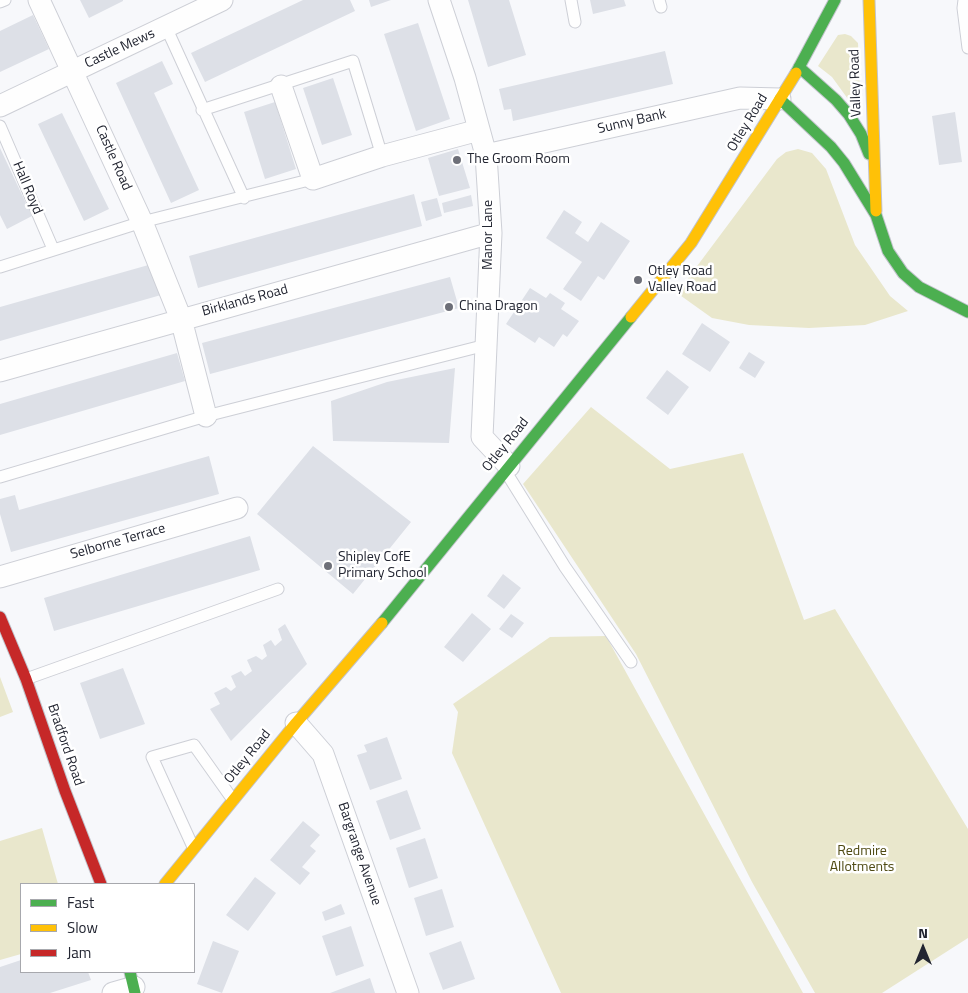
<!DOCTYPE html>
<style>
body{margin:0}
#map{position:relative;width:968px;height:993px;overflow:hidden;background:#f7f8fb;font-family:"Titillium Web",sans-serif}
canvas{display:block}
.legend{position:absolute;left:20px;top:883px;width:175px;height:90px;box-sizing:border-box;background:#fff;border:1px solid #a7a8ad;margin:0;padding:6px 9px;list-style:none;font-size:15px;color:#222531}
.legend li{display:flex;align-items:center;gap:10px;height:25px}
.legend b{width:25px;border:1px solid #a7a8ad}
.north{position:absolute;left:898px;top:923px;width:50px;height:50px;-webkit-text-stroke:4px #fff;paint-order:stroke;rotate:0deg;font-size:14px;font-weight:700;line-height:20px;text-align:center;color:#222531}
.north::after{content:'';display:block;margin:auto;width:18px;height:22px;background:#222531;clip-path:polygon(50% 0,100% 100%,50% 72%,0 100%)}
</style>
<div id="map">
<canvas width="968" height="993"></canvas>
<ul class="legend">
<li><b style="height:6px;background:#4caf50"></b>Fast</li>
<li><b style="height:6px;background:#ffc107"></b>Slow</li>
<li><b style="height:6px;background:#c62828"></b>Jam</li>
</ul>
<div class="north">N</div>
</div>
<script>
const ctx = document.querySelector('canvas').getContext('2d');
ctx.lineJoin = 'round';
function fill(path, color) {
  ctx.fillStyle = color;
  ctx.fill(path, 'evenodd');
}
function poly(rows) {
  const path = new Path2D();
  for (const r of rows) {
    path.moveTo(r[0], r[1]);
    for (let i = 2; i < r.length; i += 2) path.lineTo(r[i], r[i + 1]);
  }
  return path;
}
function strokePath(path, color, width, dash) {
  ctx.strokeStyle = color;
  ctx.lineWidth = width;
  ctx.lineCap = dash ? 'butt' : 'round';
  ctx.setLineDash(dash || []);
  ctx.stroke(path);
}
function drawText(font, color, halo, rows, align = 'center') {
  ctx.font = font + ' "Titillium Web",sans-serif';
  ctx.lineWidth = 5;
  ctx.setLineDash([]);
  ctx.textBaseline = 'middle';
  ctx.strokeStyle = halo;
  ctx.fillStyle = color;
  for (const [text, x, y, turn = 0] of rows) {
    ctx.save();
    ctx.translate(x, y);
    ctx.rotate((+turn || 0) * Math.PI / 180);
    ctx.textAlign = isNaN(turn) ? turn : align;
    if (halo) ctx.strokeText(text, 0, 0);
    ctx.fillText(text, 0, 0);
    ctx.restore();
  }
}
const green = poly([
 [845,34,851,36,858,43,861,117,832,77,818,66,838,35],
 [798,149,812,153,826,169,855,245,890,296,908,311,865,325,809,328,749,325,712,318,677,293,777,159,786,152],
 [591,407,670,469,743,453,804,620,835,609,968,829,968,938,882,993,815,993,752,882,636,654,523,484],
 [606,636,803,993,561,993,452,753,458,712,453,704,550,637],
 [0,677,13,712,0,717],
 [42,828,58,884,21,884,21,954,0,960,0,841]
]);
const building = poly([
 [80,0,123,0,123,1,89,18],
 [303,0,350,0,355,11,205,82,191,53],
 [369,0,391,0,371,7],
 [468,0,509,0,526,55,488,67],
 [590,0,624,0,626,6,593,14],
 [33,15,49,49,0,72,0,31],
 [418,23,450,119,416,131,384,34],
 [665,51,673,84,513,121,511,109,504,110,499,89],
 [162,61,173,84,154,93,199,190,171,203,116,83],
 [333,78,352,135,322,145,303,88],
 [275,102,296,169,265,179,244,112],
 [955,112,962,162,939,165,932,116],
 [62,113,109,209,84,221,38,124],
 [0,148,32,216,7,229,0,215],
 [458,149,470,188,439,196,428,158],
 [414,194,422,226,198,288,189,256],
 [471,195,473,206,444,213,442,203],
 [437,198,442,216,426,221,421,202],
 [564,210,582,222,575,233,588,242,601,222,630,241,604,280,598,276,581,301,563,289,582,262,546,238],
 [152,264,161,295,0,341,0,307],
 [450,277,459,308,210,374,202,343],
 [530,288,546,298,550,293,565,303,561,309,579,321,567,337,563,334,554,347,539,337,535,343,506,324],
 [702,323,730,342,710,372,682,354],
 [749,352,765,362,755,378,739,368],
 [177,353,185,381,0,435,0,404],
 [455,368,449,443,333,441,331,401,387,382],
 [667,370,689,387,668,415,646,398],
 [313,446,411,522,353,594,257,514],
 [209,456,219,494,11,552,0,514,0,499,15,495,19,510],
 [250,536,260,570,54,631,44,598],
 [503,574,521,588,504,609,487,596],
 [472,613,491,629,463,662,444,647],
 [511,614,524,623,512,638,499,629],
 [285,624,307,664,231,741,210,709,220,704,214,693,226,687,231,691,236,687,231,676,241,671,245,676,252,671,247,660,256,656,262,660,267,656,263,645,271,640,275,646,282,640,278,629],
 [123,668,145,724,100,739,80,683],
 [387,737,402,779,370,790,357,755,367,752,364,745],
 [407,790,421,829,390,840,376,801],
 [303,821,320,835,310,846,316,851,302,867,310,873,300,885,270,860],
 [425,838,438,878,409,888,396,848],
 [255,877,276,893,248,931,226,915],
 [442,889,454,927,426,936,414,898],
 [341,904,345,914,325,921,322,912],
 [351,926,364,966,336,976,322,936],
 [213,941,239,951,222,993,197,984],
 [461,941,475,979,443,990,429,953],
 [21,960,21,972,88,972,91,980,50,993,0,993,0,967],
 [370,978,375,993,330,993]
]);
const lane = poly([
 [571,0,575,22],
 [659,0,661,7],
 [964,0,963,8,968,48],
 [0,2,5,0],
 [166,27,244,198],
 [202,110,353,61,382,156],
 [0,126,53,249],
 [0,267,142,222,313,179],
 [506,472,565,567,631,662],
 [0,477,206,416,486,345],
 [26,679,278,589],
 [193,847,152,757,194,745,233,800]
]);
const street = poly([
 [39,0,142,222,181,319,206,416],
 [439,0,465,78,486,155,491,233,482,437,509,466],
 [281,86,313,179,382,156,479,130],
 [0,106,222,0],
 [486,155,740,98,780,99],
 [0,371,491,233],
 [0,577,237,508],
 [296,723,323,754,408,993],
 [113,993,134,987]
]);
const fast = poly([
 [799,67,836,100,849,115,861,134,869,154],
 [796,73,835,0],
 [780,99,831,147,844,163,876,215,888,251,903,273,919,287,968,312],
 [382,623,631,317],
 [130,972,135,993]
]);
const slow = poly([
 [869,0,876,211],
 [631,317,691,243,796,73],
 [165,884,296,723,382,623]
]);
const jam = poly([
 [0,617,26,679,65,791,101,884]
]);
const markers = [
 [457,160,5,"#6d6f78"],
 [638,280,5,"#6d6f78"],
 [449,307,5,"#6d6f78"],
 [328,566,5,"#6d6f78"]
];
const streetNames = [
 ["Castle Mews",120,49,-25],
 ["Valley Road",856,83,-92],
 ["Sunny Bank",632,122,-13],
 ["Otley Road",748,123,-59],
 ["Castle Road",113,158,66],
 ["Hall Royd",27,188,67],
 ["Manor Lane",489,235,-90],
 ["Birklands Road",245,301,-15],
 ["Otley Road",506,445,-51],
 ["Selborne Terrace",118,542,-16],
 ["Bradford Road",65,745,71],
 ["Otley Road",248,757,-51],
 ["Bargrange Avenue",359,854,71]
];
const poiNames = [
 ["The Groom Room",467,160],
 ["Otley Road",648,272],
 ["Valley Road",648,288],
 ["China Dragon",459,307],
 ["Shipley CofE",338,558],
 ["Primary School",338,574]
];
const parkNames = [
 ["Redmire",862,852],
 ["Allotments",862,868]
];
fill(green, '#e9e7cc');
fill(building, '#dde0e7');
strokePath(lane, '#cdcfd6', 13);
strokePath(street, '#cdcfd6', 23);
strokePath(fast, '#c1c3cb', 13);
strokePath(slow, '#c1c3cb', 13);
strokePath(jam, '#c1c3cb', 13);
strokePath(lane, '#fefefe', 11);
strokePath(street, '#fefefe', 21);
strokePath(fast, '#4caf50', 11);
strokePath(slow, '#ffc107', 11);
strokePath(jam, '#c62828', 11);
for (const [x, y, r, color] of markers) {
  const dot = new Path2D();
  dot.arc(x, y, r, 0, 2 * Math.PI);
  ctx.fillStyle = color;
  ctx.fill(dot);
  strokePath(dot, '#fff', 2);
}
drawText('14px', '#222531', '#fff', streetNames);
drawText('14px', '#222531', '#fff', poiNames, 'left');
drawText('14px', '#4f4a13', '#fff', parkNames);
</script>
